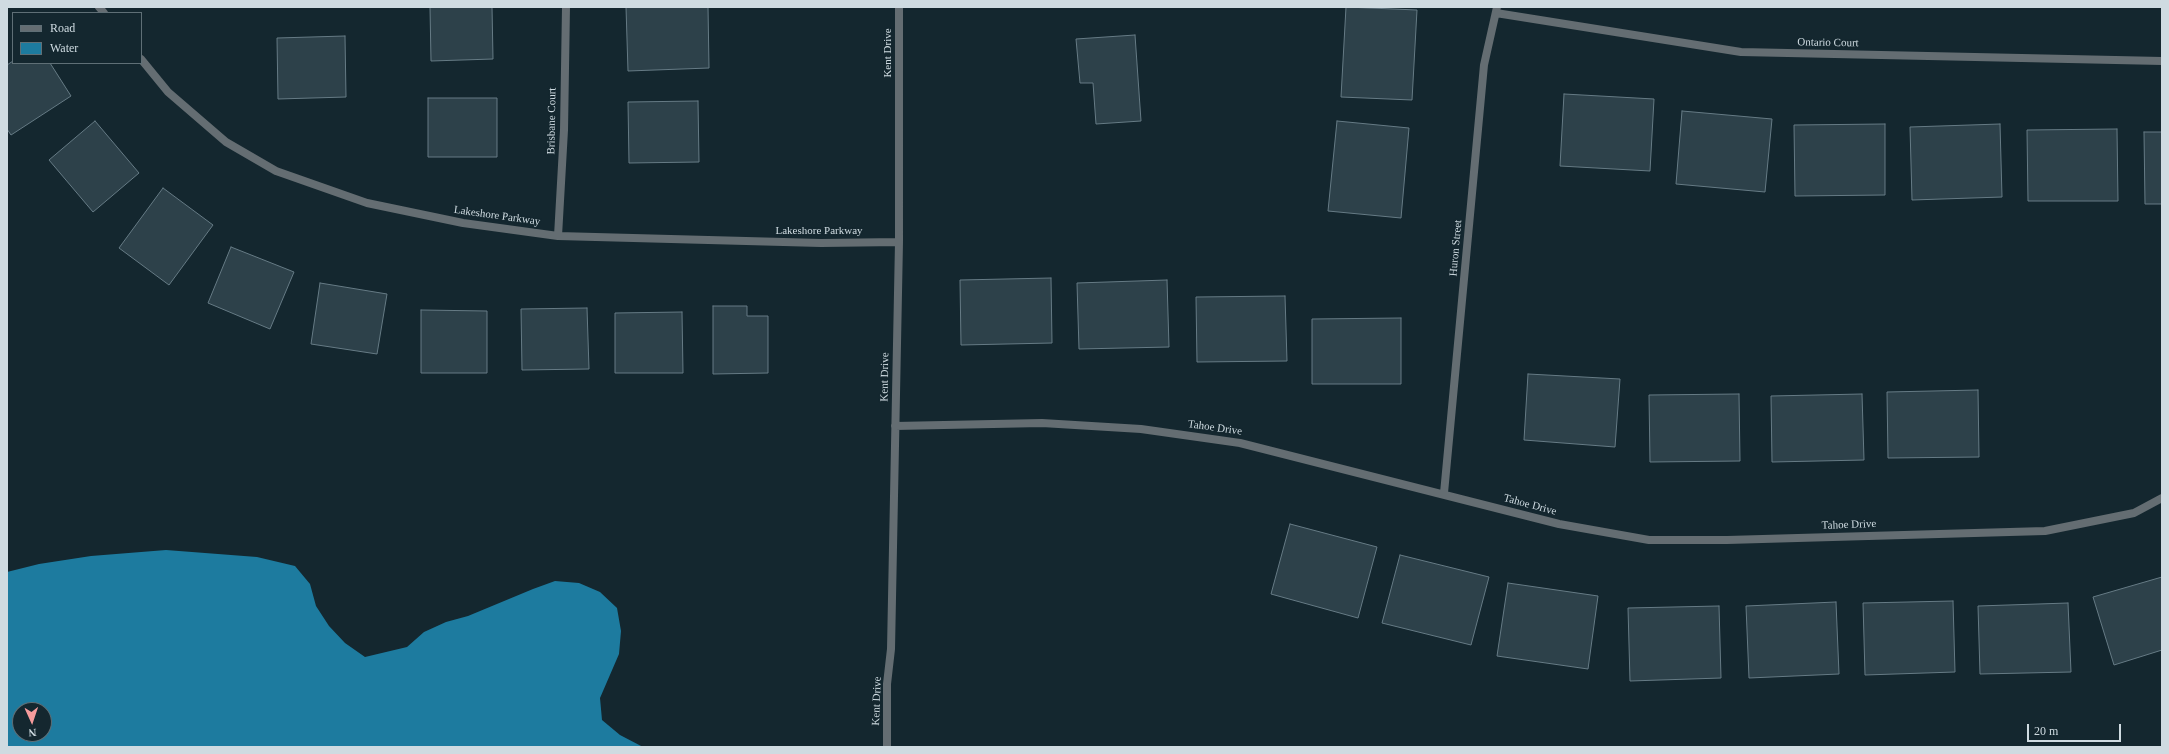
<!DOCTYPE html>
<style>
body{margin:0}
#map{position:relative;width:2169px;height:754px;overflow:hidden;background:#14272f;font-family:"Times New Roman",serif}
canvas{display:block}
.frame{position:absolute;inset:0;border:8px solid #cfdbe1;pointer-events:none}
.legend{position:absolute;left:12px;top:12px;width:130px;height:52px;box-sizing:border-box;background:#14272f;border:1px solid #5f6f76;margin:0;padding:5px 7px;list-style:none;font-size:12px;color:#cfdbe1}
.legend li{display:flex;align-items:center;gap:8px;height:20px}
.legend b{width:20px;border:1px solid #5f6f76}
.north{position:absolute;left:12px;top:702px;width:40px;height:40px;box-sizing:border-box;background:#14272f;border:1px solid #5f6f76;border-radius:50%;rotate:177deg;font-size:11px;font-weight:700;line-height:16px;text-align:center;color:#cfdbe1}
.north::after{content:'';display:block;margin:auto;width:14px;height:18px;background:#f59b9c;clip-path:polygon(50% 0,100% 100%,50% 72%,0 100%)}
.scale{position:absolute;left:2027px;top:724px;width:94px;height:18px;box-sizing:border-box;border:2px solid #cfdbe1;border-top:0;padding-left:5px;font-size:12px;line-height:14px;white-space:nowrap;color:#cfdbe1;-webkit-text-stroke:3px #14272f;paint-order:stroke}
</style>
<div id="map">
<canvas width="2169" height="754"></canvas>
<div class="frame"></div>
<ul class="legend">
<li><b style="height:5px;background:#646d72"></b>Road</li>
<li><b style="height:11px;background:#1d7b9f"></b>Water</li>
</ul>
<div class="north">N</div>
<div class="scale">20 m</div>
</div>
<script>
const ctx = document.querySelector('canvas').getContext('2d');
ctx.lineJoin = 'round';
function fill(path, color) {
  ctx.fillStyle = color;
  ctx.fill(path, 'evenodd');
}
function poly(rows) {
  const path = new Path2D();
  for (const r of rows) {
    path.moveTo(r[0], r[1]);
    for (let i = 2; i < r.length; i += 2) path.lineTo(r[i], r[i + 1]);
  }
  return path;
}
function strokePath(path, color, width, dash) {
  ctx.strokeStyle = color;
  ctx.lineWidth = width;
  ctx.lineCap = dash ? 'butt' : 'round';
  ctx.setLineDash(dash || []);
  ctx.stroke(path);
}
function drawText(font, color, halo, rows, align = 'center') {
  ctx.font = font + ' "Times New Roman",serif';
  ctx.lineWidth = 3;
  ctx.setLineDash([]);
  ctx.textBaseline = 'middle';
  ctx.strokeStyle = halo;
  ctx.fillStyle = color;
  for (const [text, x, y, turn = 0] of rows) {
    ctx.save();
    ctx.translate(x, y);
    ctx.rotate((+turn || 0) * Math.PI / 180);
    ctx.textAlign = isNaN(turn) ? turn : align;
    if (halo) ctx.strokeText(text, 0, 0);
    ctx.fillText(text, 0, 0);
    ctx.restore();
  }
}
const water = poly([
 [166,550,257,557,295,566,310,584,316,606,329,626,345,643,365,657,407,647,424,632,446,622,468,616,533,589,555,581,579,583,600,592,617,608,621,631,619,654,600,698,602,720,620,735,643,747,7,747,7,572,39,564,91,556],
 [20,710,44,710,44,734,20,734]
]);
const building = poly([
 [430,7,492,7,493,59,431,61,430,7],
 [626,7,708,7,709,68,628,71,626,7],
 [1346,7,1417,10,1412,100,1341,97,1346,7],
 [1135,35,1141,121,1096,124,1093,83,1080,83,1076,39,1135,35],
 [345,36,346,97,278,99,277,38,345,36],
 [13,61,13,63,50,63,71,96,11,135,7,129,7,65,13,61],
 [1564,94,1654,99,1650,171,1560,166,1564,94],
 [428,98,497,98,497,157,428,157,428,98],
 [698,101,699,162,629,163,628,102,698,101],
 [1682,111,1772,119,1765,192,1676,184,1682,111],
 [95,121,139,173,93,212,49,160,95,121],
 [1337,121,1409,128,1401,218,1328,211,1337,121],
 [1885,124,1885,195,1795,196,1794,125,1885,124],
 [2000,124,2002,197,1912,200,1910,127,2000,124],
 [2117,129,2118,201,2028,201,2027,130,2117,129],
 [2144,132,2162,132,2162,204,2145,204,2144,132],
 [163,188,213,225,169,285,119,248,163,188],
 [231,247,294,272,270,329,208,303,231,247],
 [1051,278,1052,343,961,345,960,280,1051,278],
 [1167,280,1169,347,1079,349,1077,283,1167,280],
 [320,283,387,294,377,354,311,344,320,283],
 [1285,296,1287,361,1197,362,1196,297,1285,296],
 [713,306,747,306,747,316,768,316,768,373,713,374,713,306],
 [587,308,589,369,522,370,521,309,587,308],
 [421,310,487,311,487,373,421,373,421,310],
 [682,312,683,373,615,373,615,313,682,312],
 [1401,318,1401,384,1312,384,1312,319,1401,318],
 [1528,374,1620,379,1615,447,1524,440,1528,374],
 [1978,390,1979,457,1888,458,1887,392,1978,390],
 [1739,394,1740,461,1650,462,1649,395,1739,394],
 [1862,394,1864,460,1772,462,1771,396,1862,394],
 [1290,524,1377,547,1358,618,1271,594,1290,524],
 [1400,555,1489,577,1471,645,1382,623,1400,555],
 [2162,577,2162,650,2114,665,2093,597,2162,577],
 [1508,583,1598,596,1588,669,1497,656,1508,583],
 [1953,601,1955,672,1865,675,1863,603,1953,601],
 [1836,602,1839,674,1749,678,1746,606,1836,602],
 [2068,603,2071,672,1980,674,1978,606,2068,603],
 [1719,606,1721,678,1630,681,1628,608,1719,606]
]);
const minor = poly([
 [99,7,104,13],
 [1496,13,1741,52,2162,61],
 [141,59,168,92,226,142,276,171,367,203,463,223,558,236,821,243,899,242],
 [558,236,564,130,566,7],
 [895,426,1042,423,1141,429,1240,443,1559,524,1649,540,1727,540,2045,531,2134,513,2162,498],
 [1444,493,1484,65,1497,7],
 [887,747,887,684,891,649,899,242,899,7]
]);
const streetNames = [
 ["Ontario Court",1828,43,1],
 ["Kent Drive",888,53,-90],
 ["Brisbane Court",552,121,-89],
 ["Lakeshore Parkway",497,216,8],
 ["Lakeshore Parkway",819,231],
 ["Huron Street",1456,248,-85],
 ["Kent Drive",885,377,-89],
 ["Tahoe Drive",1215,428,8],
 ["Tahoe Drive",1530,505,15],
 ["Tahoe Drive",1849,525,-2],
 ["Kent Drive",877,701,-88]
];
fill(water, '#1d7b9f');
fill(building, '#2d414a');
strokePath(building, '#667b85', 1);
strokePath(minor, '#646d72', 8);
drawText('11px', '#cfdbe1', '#14272f', streetNames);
</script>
